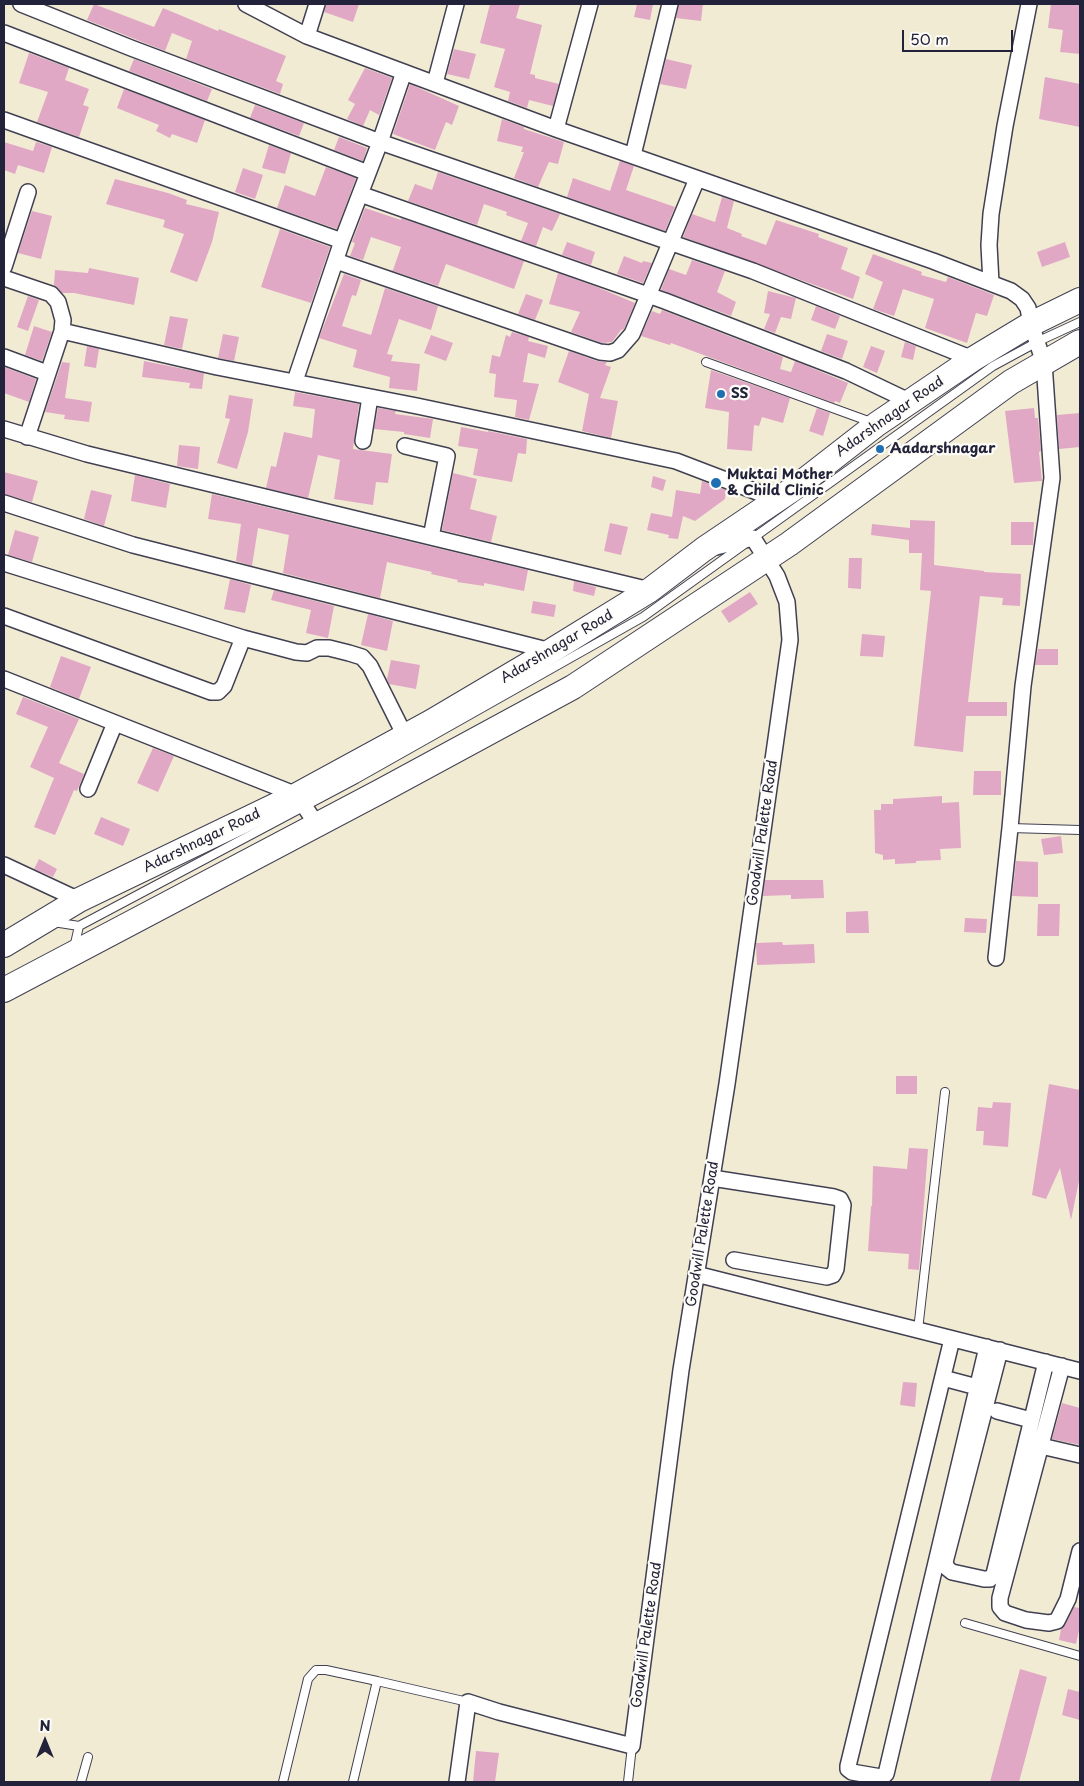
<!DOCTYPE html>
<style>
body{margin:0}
#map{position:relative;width:1084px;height:1786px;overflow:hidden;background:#f2ebd4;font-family:"Playpen Sans",sans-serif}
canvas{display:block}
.frame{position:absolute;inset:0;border:5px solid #22223b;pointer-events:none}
.north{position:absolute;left:20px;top:1716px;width:50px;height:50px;-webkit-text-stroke:4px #fdfcf7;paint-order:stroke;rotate:0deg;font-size:14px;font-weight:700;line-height:20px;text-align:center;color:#22223b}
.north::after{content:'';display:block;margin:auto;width:18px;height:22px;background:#22223b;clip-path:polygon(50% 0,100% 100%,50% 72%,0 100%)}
.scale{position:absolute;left:902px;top:30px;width:111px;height:22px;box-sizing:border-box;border:2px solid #22223b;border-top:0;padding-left:6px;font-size:15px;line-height:18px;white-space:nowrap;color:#22223b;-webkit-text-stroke:4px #fdfcf7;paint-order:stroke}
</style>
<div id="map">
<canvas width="1084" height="1786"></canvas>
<div class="frame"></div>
<div class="north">N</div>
<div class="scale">50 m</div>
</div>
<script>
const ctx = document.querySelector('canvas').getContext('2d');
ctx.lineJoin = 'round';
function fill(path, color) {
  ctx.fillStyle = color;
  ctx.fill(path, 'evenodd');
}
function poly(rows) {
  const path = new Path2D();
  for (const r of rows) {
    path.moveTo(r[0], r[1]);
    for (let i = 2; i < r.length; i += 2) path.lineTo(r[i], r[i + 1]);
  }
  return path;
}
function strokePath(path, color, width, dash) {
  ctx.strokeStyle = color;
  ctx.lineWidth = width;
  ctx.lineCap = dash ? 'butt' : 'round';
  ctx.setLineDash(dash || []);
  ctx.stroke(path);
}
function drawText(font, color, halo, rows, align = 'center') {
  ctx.font = font + ' "Playpen Sans",sans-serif';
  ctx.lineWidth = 4.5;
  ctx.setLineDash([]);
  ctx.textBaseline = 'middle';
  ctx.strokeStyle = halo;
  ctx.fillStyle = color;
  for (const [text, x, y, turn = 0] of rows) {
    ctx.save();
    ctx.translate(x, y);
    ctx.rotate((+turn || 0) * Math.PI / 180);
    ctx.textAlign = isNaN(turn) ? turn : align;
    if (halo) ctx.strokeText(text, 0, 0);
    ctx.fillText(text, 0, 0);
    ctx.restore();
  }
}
const building = poly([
 [94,4,154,27,163,8,218,31,219,29,286,56,276,81,283,84,280,94,186,59,192,41,172,33,165,51,87,20],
 [326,4,359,4,353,22,324,12],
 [490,4,520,4,516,18,542,25,530,74,535,75,535,78,559,84,553,106,529,100,527,108,508,101,510,92,494,87,505,49,480,43],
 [637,4,653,4,650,20,634,17],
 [679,4,703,4,701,21,676,18],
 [1051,4,1080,4,1080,54,1060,52,1063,30,1048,28],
 [454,49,476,54,469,79,447,74],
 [29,53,69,68,65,80,89,89,83,105,89,107,79,137,37,122,48,92,19,83],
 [134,59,212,89,207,101,129,71],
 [666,59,692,65,686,89,660,84],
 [365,68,392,78,379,115,370,110,363,126,347,119,355,104,348,100],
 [1045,77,1080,84,1080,127,1039,119],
 [410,84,459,106,452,125,446,122,435,150,393,134],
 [124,89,205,120,197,143,172,134,170,138,156,131,159,125,117,108],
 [255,105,304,123,299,136,250,118],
 [502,119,524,127,524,129,564,142,558,164,549,162,538,187,514,178,524,152,521,152,523,147,497,141],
 [339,137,367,148,363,161,334,150],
 [4,142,33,151,36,142,52,147,44,173,18,165,15,174,4,170],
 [269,145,291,153,285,174,262,168],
 [620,161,634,166,626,190,675,207,665,231,567,197,573,178,610,191],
 [326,167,356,178,337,229,277,208,285,185,315,196],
 [243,168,263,175,255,199,235,192],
 [438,172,560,214,552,231,543,227,536,246,521,241,528,223,506,215,507,212,484,204,477,225,408,201,415,184,432,190],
 [115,179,168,193,187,200,186,204,219,212,212,242,197,282,170,272,184,234,163,227,165,220,106,204],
 [722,197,734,201,727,228,742,234,741,236,766,245,776,220,819,234,818,237,848,248,841,269,860,277,853,299,683,237,692,214,715,222],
 [365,208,401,220,401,218,524,261,514,289,446,264,438,286,390,270,393,270,401,247,371,237,363,260,350,256,355,243,352,242],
 [32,211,52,216,41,259,18,253],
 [280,229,330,247,311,303,261,287],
 [567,242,595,252,591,265,562,255],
 [1065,242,1070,257,1042,267,1037,252],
 [873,254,922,272,921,275,946,282,948,277,994,295,987,316,976,313,967,343,925,328,934,299,903,289,894,316,873,309,883,282,865,274],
 [624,256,642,263,643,261,652,263,643,283,617,274],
 [692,260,725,271,717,292,736,302,731,316,661,290,669,269,686,275],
 [89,268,139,278,134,305,74,293,62,293,54,285,55,270,88,273],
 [558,273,597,287,635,303,624,329,621,330,612,342,602,343,571,332,580,312,549,304],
 [344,274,361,280,356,296,352,295,342,326,371,335,385,288,438,306,431,330,399,319,387,354,393,355,391,361,420,364,417,391,389,388,390,377,353,367,357,350,319,338],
 [768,291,796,298,791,319,781,317,775,333,764,329,770,314,764,313],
 [526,294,543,300,535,320,518,314],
 [28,296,39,300,28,331,17,327],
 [816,306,840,316,835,329,811,320],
 [662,310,783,357,780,369,791,372,795,361,848,383,840,403,835,401,834,403,671,343,670,345,641,336,652,311,660,314],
 [170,316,188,319,182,349,164,345],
 [34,326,52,332,42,361,25,355],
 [512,332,529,337,528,341,548,346,545,358,528,353,523,382,539,384,529,420,515,417,517,400,494,397,496,374,489,373,492,355,500,357,506,335,510,337],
 [223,334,239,337,234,361,218,358],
 [827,334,848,341,842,359,821,351],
 [431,335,453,343,446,361,424,353],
 [905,342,916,346,913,360,901,357],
 [87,346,99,349,96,368,84,366],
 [871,346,885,351,877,373,863,367],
 [569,351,597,361,607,362,605,365,611,367,600,398,618,401,611,438,582,431,589,394,558,382],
 [144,361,204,373,202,389,189,388,190,383,142,377],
 [62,362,70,363,65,398,92,402,89,422,64,419,65,415,45,412],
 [4,367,36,379,29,402,4,393],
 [711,370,790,398,783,423,762,417,759,426,754,425,752,451,727,449,729,412,705,408],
 [295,392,359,404,353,449,392,454,388,483,376,482,373,505,334,499,340,460,318,455,308,498,266,488,271,466,276,467,284,432,312,438,315,409,293,406],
 [229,395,253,399,248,432,237,469,217,463,230,419,225,418],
 [378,408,396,411,395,414,433,419,430,438,404,434,404,432,374,429],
 [817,408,830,413,823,436,809,431],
 [1034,408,1035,418,1038,418,1041,451,1039,452,1042,481,1014,483,1005,411],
 [1080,413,1080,447,1059,449,1057,415],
 [461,427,488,432,488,431,527,439,526,454,518,453,512,482,473,475,478,449,458,446],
 [179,445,200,447,198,469,177,466],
 [4,472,38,481,32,502,4,494],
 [453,473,477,479,470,509,497,516,491,542,442,530],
 [135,475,170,484,166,508,131,501],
 [653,476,666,480,663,491,651,487],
 [702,481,726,490,725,499,695,521,683,516,678,539,668,538,669,535,647,530,651,513,672,517,676,490,700,494],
 [91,490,112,495,104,526,84,519],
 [212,494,528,570,524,591,484,583,484,586,457,582,458,580,431,574,432,572,387,562,380,598,283,573,289,535,258,528,252,566,236,561,241,524,208,519],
 [910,520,935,521,934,565,984,571,984,572,1021,574,1020,606,1002,605,1003,598,980,596,968,702,1007,702,1007,716,966,716,963,752,914,746,931,591,920,590,922,553,909,553,909,540,871,535,872,524,910,528],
 [1011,522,1034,522,1033,545,1011,545],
 [610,523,628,527,621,555,604,551],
 [15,530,39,537,32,562,8,555],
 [849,558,862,558,861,589,848,588],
 [230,579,251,585,245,613,224,609],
 [574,581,596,587,594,596,573,591],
 [274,590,334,606,328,638,306,633,311,610,271,600],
 [750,592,758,604,729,623,721,611],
 [533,601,556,605,554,617,531,613],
 [368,614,393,621,387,651,361,645],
 [862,634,885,636,883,657,860,656],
 [1038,649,1058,649,1058,665,1035,665],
 [61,656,91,667,79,699,50,687],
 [391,660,420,665,416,689,389,684,387,679],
 [23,697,79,719,59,763,84,774,77,791,74,790,55,835,34,827,54,778,30,767,48,727,16,714],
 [153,748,174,756,158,792,137,783],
 [974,771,1001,771,1001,795,973,795],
 [942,796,942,803,959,802,961,848,940,849,941,860,916,861,916,863,895,864,895,859,883,860,883,855,875,853,874,810,881,810,881,804,893,804,893,799],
 [101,817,130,829,123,846,94,834],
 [1061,836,1063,853,1044,855,1041,839],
 [39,859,57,869,53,877,34,869],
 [1016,861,1038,862,1038,897,1012,896],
 [765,880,823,880,824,898,791,899,791,895,763,896],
 [1038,904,1060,904,1059,936,1037,936],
 [868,911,869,933,846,933,846,912],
 [965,918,987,919,986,933,964,932],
 [782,942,783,945,814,944,815,963,757,965,756,943],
 [896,1076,917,1076,917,1094,896,1094],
 [1049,1084,1080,1090,1080,1176,1071,1220,1060,1168,1046,1199,1032,1195],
 [993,1102,1011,1103,1008,1147,983,1145,984,1131,976,1131,978,1107,992,1108],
 [909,1148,928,1149,919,1270,908,1269,909,1254,868,1251,871,1206,872,1206,873,1166,907,1169],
 [903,1382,917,1383,915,1407,900,1405],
 [1062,1403,1080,1408,1080,1445,1052,1439],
 [1074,1607,1080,1608,1080,1626,1076,1644,1059,1640,1061,1629,1065,1625],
 [1020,1669,1047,1677,1019,1782,990,1782],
 [1068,1689,1080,1692,1080,1720,1062,1715],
 [476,1751,499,1753,495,1782,473,1782]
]);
const lane = poly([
 [706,362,871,422],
 [1010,828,1080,830],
 [53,922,79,926,356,779,643,617,993,366,1041,340,1080,322],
 [74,948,79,926],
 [918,1330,945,1092],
 [965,1623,1080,1656],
 [81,1782,88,1757],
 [283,1782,308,1679,316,1670,326,1670,377,1681],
 [353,1782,377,1681,468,1702],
 [628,1782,632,1746]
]);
const street = poly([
 [21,4,131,48,380,142,753,271,973,359],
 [246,4,307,36,556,129,933,261,1011,291,1022,299,1028,308,1031,324,1044,363,1052,478,1023,686,1010,828,996,958],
 [4,33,368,173],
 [307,36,317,4],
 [435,83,456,4],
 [4,120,342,241],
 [556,129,590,4],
 [633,155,670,4],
 [360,194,665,301,846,371,911,402],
 [336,261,600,352,610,353,618,350,632,334,697,179],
 [4,267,28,192],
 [4,278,51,294,58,302,63,320,62,331,27,437],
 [991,283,989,245,991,214,1005,126,1029,4],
 [62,331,217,367,417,406,676,461,778,500],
 [4,357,47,373],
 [295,381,342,241,380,142,404,72],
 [4,429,87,454,650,590],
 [363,441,370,397],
 [405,446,447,456,431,537],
 [4,503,133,545,551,651],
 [4,563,243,638],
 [4,616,211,692,218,692,224,686,243,638,296,652,307,653,317,648,329,648,349,653,362,657,370,666,405,736],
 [4,679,297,795,317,825],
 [88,789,115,723],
 [4,865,79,900],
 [712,1178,834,1197,840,1199,843,1205,836,1269,833,1275,827,1277,734,1260],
 [696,1274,1080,1371],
 [952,1339,848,1766,848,1769,852,1772,881,1777,886,1774,987,1347],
 [1000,1350,945,1562,947,1568,952,1572,984,1579,990,1579,994,1574,1046,1362],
 [1062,1366,1000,1598,1000,1607,1005,1613,1026,1620,1049,1623,1057,1621,1068,1599,1080,1551],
 [943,1378,977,1387],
 [997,1411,1031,1420],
 [1041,1446,1080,1455],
 [457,1782,468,1702,499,1712,632,1746,681,1370,727,1084,790,640,787,602,777,576,753,538,716,547]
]);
const primary = poly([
 [4,945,79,900,297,795,431,722,551,651,650,590,704,549,796,487,877,424,973,359,1031,324,1080,300],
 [4,990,381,791,573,687,789,544,1011,382,1080,342]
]);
const markers = [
 [721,394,5,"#1f6fb2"],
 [880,449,5,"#1f6fb2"],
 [716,483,6,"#1f6fb2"]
];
const poiNames = [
 ["SS",731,394],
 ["Aadarshnagar",890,449],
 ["Muktai Mother",727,475],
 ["& Child Clinic",727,491]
];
const streetNames = [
 ["Adarshnagar Road",890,417,-35],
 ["Adarshnagar Road",557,647,-31],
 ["Goodwill Palette Road",763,833,-82],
 ["Adarshnagar Road",202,841,-26],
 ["Goodwill Palette Road",703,1234,-81],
 ["Goodwill Palette Road",647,1635,-82]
];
fill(building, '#e0a8c5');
strokePath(lane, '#414052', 10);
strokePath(street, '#414052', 18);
strokePath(primary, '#414052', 26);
strokePath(lane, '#fff', 8);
strokePath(street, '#fff', 15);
strokePath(primary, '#fff', 24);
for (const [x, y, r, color] of markers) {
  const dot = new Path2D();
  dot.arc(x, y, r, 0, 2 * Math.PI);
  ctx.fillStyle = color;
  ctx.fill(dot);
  strokePath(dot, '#fdfcf7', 2);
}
drawText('bold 14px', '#22223b', '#fdfcf7', poiNames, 'left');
drawText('14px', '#22223b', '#fdfcf7', streetNames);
</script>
